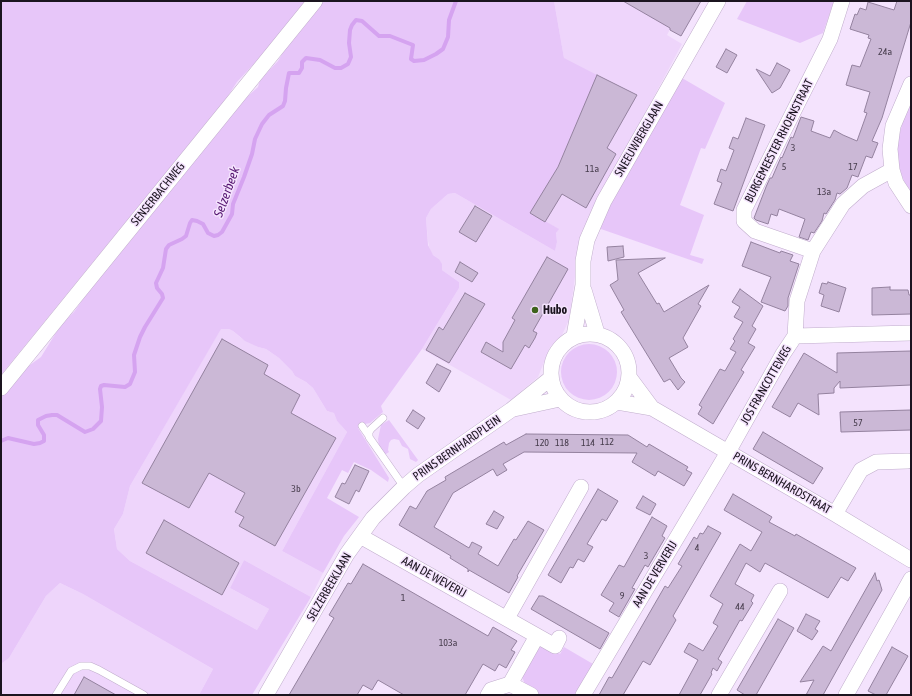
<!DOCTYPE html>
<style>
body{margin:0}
#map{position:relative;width:912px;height:696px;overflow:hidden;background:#f4e3fd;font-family:"Asap Condensed",sans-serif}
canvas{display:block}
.frame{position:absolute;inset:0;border:2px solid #1b141f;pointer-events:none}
</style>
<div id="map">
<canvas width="912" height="696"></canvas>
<div class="frame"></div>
</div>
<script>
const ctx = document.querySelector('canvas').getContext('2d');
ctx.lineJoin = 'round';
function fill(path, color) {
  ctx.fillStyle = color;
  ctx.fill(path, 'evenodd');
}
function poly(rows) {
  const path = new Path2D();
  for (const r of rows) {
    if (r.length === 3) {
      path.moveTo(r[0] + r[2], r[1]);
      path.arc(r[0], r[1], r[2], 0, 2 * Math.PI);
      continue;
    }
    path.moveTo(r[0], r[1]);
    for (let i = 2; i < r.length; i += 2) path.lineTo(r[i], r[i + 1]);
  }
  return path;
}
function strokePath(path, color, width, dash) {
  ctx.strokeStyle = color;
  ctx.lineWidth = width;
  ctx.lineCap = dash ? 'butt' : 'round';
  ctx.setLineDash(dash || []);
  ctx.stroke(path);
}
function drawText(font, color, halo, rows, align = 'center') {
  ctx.font = font + ' "Asap Condensed",sans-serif';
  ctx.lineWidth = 3;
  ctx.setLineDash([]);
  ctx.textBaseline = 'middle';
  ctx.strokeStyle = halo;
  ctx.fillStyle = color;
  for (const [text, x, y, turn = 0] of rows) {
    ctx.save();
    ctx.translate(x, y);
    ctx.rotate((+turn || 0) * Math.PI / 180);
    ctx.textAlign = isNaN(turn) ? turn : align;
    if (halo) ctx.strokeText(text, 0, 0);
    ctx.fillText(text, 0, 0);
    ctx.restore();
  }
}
const built = poly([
 [554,1,685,1,667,35,682,44,581,233,569,320,562,335,550,347,538,377,511,400,422,349,459,288,459,282,442,270,439,259,433,255,430,251,428,241,426,218,431,209,448,194,455,193,555,251,557,242,556,233,558,229,530,213,558,167,574,128,564,58],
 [221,328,229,329,233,331,241,338,258,347,266,349,279,358,292,371,295,376,306,382,313,388,327,411,334,413,337,421,347,432,282,551,323,573,311,597,244,560,230,588,269,609,257,630,130,561,117,549,114,529,123,514,130,486],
 [60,583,83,594,213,669,199,695,1,695,1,664,9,658,46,596]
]);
const green = poly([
 [1,1,305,1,263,54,237,82,226,99,1,375],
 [324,1,554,1,564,58,597,75,558,167,531,213,559,229,556,233,557,242,555,251,455,193,448,194,431,209,426,218,428,245,433,255,439,259,442,264,442,270,459,282,459,288,422,349,381,406,383,412,370,423,365,424,358,428,389,478,388,482,371,470,354,462,348,473,342,470,327,498,359,517,344,536,323,573,282,551,347,432,337,421,334,413,327,411,313,388,306,382,295,376,292,371,279,358,266,349,258,347,245,341,233,331,229,329,221,329,130,486,123,514,114,529,117,549,130,561,257,630,269,609,230,588,244,560,311,597,252,695,244,695,242,694,241,695,199,695,213,669,83,594,60,583,46,596,9,658,1,664,1,394,23,370,41,357,62,323,74,312,90,289,236,107,258,87,260,80,278,61,286,47,303,28],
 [747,1,834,1,823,33,800,43,737,19],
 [682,78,725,103,705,149,701,148,680,205,704,215,690,255,704,259,702,264,598,228,601,219],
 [911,102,911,196,901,174,898,161,898,140,903,121],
 [589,372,28],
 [389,420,418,460,416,462,410,459,408,449,402,446,399,440,394,439,391,440,389,443,388,450,389,452,386,454,384,454,379,446,378,439,381,425],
 [544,644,560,654,564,647,593,664,575,695,541,695,526,687,522,677,539,645]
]);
const stream = poly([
 [1,441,8,438,34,444,40,443,44,441,44,435,38,425,38,420,46,416,52,415,57,415,85,432,93,429,101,421,102,407,100,389,101,386,104,385,125,387,130,384,135,372,134,355,140,337,145,327,163,298,162,294,157,288,156,283,163,268,166,249,169,245,182,239,186,236,190,223,192,220,197,221,203,224,208,233,214,236,218,235,222,232,232,214,233,204,244,177,252,154,255,139,262,124,269,115,283,106,285,101,286,88,289,73,299,73,302,68,302,62,306,58,320,60,335,68,341,68,348,64,351,57,349,43,350,30,352,25,356,20,362,21,379,36,390,36,413,45,411,59,414,61,424,60,436,54,443,49,448,37,449,20,456,1]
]);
const building = poly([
 [623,1,701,1,681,36,670,30,670,28,623,1],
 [897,1,911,1,911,22,882,118,872,141,878,143,872,158,866,156,858,177,852,175,847,188,840,194,837,193,835,200,826,214,824,213,822,221,814,233,811,232,808,240,799,237,805,219,779,209,777,216,771,214,768,224,756,220,754,218,766,187,770,178,772,178,781,157,782,158,791,137,793,138,801,117,814,121,811,131,830,138,834,130,843,135,857,141,867,113,864,112,870,92,846,85,852,65,860,67,871,39,868,38,869,35,850,29,855,14,857,15,860,8,866,10,868,2,894,10,897,1],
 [726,49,737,55,727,73,716,67,726,49],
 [777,63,790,70,780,88,772,93,756,69,770,76,777,63],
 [597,75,637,95,607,148,616,154,586,208,562,194,545,222,530,213,558,167,597,75],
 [746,118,765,125,733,211,714,204,722,183,717,181,721,169,726,171,734,150,729,148,733,137,738,139,746,118],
 [475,206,492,216,476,242,459,232,475,206],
 [751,242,780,253,781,251,793,255,790,261,799,264,788,298,788,306,785,311,761,302,771,277,742,266,751,242],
 [623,246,624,257,608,261,607,247,623,246],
 [547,257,568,269,533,331,537,333,535,338,529,348,525,345,511,369,481,352,486,342,503,352,503,342,515,320,512,318,547,257],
 [665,258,638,273,657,304,659,303,664,312,709,285,698,304,701,306,683,338,688,347,669,358,681,378,685,382,678,390,670,379,664,382,621,312,624,310,610,285,618,280,616,260,665,258],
 [460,262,478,273,472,282,455,272,460,262],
 [828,282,846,288,839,312,821,306,824,295,819,293,822,283,827,284,828,282],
 [890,287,890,290,908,290,909,295,911,295,911,314,872,315,872,288,890,287],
 [740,289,763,306,752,326,756,329,748,343,755,347,741,370,744,372,713,424,698,414,702,407,699,405,720,369,725,371,736,352,730,349,735,341,733,339,743,322,734,317,740,307,732,302,740,289],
 [465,293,485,304,449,363,426,350,439,327,443,330,465,293],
 [222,339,268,365,264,374,300,395,291,413,336,438,275,546,239,526,244,517,235,512,245,493,209,473,189,508,142,483,222,339],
 [911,351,911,385,840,388,840,381,834,388,834,393,818,394,819,415,798,403,790,417,772,407,804,353,837,373,837,353,911,351],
 [437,364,451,371,439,392,426,383,437,364],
 [413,410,425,418,418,429,406,421,413,410],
 [911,410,911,430,841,432,840,412,911,410],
 [763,432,823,468,813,484,753,449,763,432],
 [526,434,628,435,647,447,649,444,688,467,686,470,692,473,684,486,658,471,655,476,632,462,637,453,524,452,503,464,507,470,497,476,493,469,453,493,434,527,469,548,472,542,482,547,478,554,498,566,514,539,516,540,528,521,544,530,517,576,518,577,509,593,469,570,468,572,468,569,450,558,451,556,399,525,410,506,416,509,427,491,446,480,445,477,504,442,506,445,526,434],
 [355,465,369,471,359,492,356,490,349,504,335,497,342,483,345,484,355,465],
 [598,489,618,501,606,521,602,519,587,544,593,547,584,562,578,559,573,568,570,567,561,583,548,575,598,489],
 [733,494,772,517,769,522,795,536,796,534,856,568,848,581,841,577,828,598,765,563,760,572,746,563,735,584,754,595,751,601,753,603,742,621,740,620,718,659,722,662,717,671,713,668,711,673,712,674,700,695,679,695,698,660,684,652,689,643,703,651,718,626,713,623,723,604,710,596,740,544,751,551,762,532,724,510,733,494],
 [643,496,656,504,650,515,636,508,643,496],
 [494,511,504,517,497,529,486,524,494,511],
 [652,517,667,526,662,536,665,538,648,567,645,565,632,588,635,589,619,617,609,611,614,603,601,595,619,565,624,567,652,517],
 [164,520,239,563,222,595,146,553,164,520],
 [708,526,721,533,673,616,676,620,650,665,643,661,623,695,599,695,609,677,612,678,665,586,668,588,682,566,678,564,694,537,697,539,700,533,703,534,708,526],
 [363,564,488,636,493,627,517,641,511,650,515,652,506,668,499,664,495,671,483,664,465,695,404,695,378,680,372,690,363,685,357,695,289,695,334,618,329,615,348,583,351,584,363,564],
 [875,573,877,581,879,580,882,590,848,650,823,695,806,695,814,680,800,682,823,646,831,651,875,573],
 [539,596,543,596,609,633,600,649,531,609,539,596],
 [806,614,820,621,815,629,818,631,812,640,797,631,806,614],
 [778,619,794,628,756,695,745,695,737,690,778,619],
 [892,647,908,656,886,695,876,695,868,691,892,647],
 [84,677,116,695,74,695,84,677]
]);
const lane = poly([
 [383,418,371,429,369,432,369,437,404,487],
 [362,426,369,436],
 [56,695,71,671,81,666,90,666,99,670,144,695]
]);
const street = poly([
 [911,84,893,126,890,149,892,170,896,183,911,206],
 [813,251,755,231,744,221,744,210,830,39,842,1],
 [584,290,597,333],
 [590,373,39],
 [574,336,583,285,583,261,587,240,604,201,718,1],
 [795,336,797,301,813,251,843,204,863,186,892,170],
 [629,377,652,408],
 [1,388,315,1],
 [617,402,652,408,835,514,911,560],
 [514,409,560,399],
 [835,514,861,470,876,462,908,461],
 [360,536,555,646,559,638],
 [507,618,581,487],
 [510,684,537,636],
 [266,695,347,554,373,518,404,487,418,475,511,410,551,378],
 [488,695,491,690,510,684,531,695],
 [583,695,728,452,783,354,795,336,911,333],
 [719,695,780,591],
 [846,695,911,579]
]);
const markers = [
 [535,310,4,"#3d631c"]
];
const numberNames = [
 ["24a",885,52],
 ["3",793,148],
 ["5",784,167],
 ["17",853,167],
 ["11a",592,169],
 ["13a",824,192],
 ["57",858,423],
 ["112",607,442],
 ["120",542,443],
 ["118",562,443],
 ["114",588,443],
 ["3b",296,489],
 ["4",697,548],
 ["3",646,556],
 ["9",622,596],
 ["1",403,598],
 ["44",740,607],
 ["103a",448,643]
];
const streetNames = [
 ["SNEEUWBERGLAAN",639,139,-60],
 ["BURGEMEESTER RHOENSTRAAT",779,141,-63],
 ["SENSERBACHWEG",158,194,-51],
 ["JOS FRANCOTTEWEG",766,385,-60],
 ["PRINS BERNHARDPLEIN",457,448,-35],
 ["PRINS BERNHARDSTRAAT",782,483,30],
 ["AAN DE VERVERIJ",655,574,-59],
 ["AAN DE WEVERIJ",434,577,29],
 ["SELZERBEEKLAAN",329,587,-60]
];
const poiNames = [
 ["Hubo",543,310]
];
const waterNames = [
 ["Selzerbeek",227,192,-70]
];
fill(built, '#eed5fb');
fill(green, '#e7c6f9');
strokePath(stream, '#d5a3f0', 4);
fill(building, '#cbb8d6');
strokePath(building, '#94829f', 1);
strokePath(lane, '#c0adcc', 8);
strokePath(street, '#c0adcc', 16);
strokePath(lane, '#fff', 7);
strokePath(street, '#fff', 15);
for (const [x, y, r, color] of markers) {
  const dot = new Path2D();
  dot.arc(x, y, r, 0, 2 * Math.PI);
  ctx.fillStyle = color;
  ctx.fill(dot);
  strokePath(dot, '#f4e3fd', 1.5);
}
drawText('10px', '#473d4d', null, numberNames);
drawText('12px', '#1b141f', '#f4e3fd', streetNames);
drawText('bold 12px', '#1b141f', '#f4e3fd', poiNames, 'left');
drawText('italic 13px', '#561671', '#f4e3fd', waterNames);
</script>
